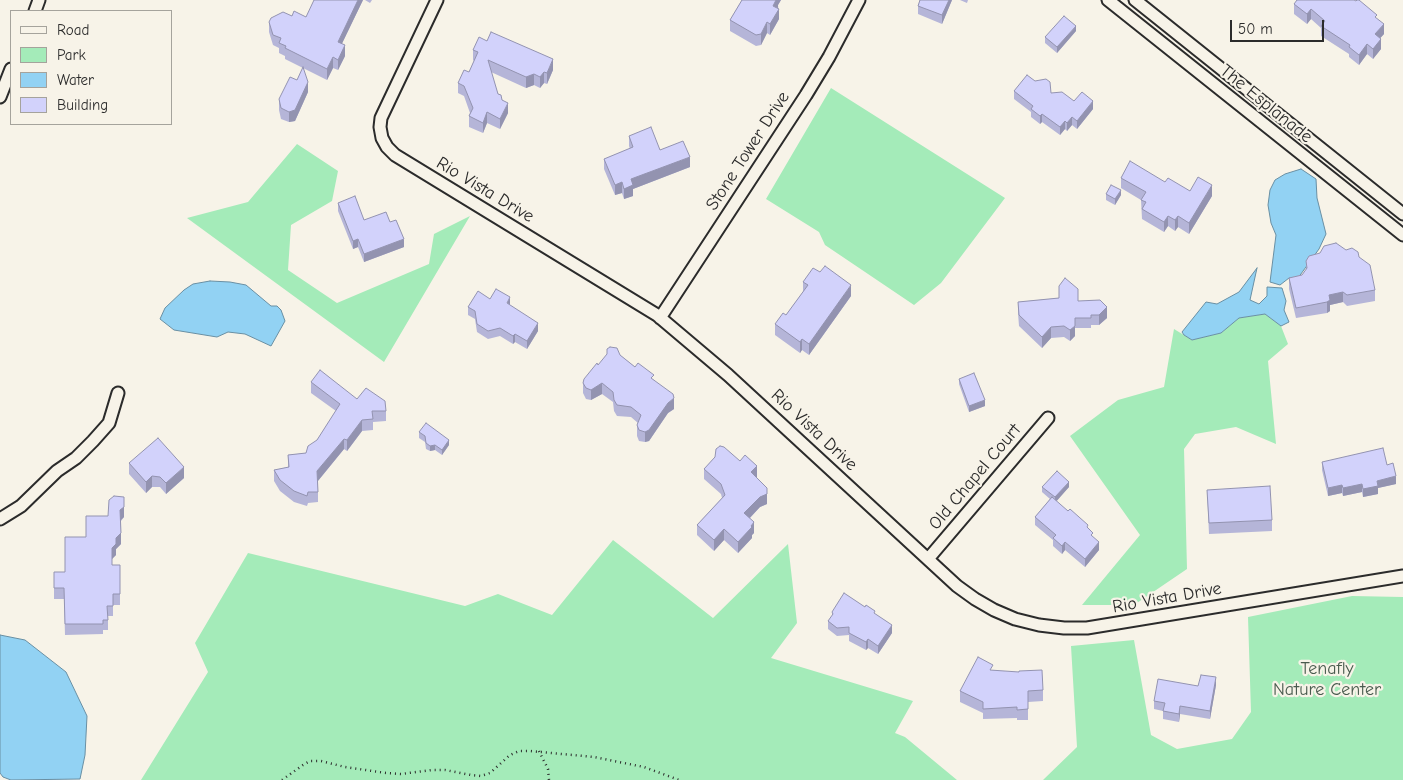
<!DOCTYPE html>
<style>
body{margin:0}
#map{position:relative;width:1403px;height:780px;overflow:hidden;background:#f7f3e8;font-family:"Comic Neue",sans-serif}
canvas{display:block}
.legend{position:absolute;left:10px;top:10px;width:162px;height:115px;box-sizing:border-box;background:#f7f3e8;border:1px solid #a5a39c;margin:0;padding:6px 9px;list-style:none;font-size:15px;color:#2b2b2b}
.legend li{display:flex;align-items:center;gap:10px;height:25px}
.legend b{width:25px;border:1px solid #a5a39c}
.scale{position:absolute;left:1230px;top:20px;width:94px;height:22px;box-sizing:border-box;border:2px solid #2b2b2b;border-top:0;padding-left:6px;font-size:15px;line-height:18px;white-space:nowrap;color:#2b2b2b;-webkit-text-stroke:4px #f7f3e8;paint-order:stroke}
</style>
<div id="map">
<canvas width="1403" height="780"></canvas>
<ul class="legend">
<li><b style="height:6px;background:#f7f3e8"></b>Road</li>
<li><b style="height:14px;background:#a4ebb9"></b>Park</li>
<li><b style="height:14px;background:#92d2f3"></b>Water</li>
<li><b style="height:14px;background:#d2d2fb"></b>Building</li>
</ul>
<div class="scale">50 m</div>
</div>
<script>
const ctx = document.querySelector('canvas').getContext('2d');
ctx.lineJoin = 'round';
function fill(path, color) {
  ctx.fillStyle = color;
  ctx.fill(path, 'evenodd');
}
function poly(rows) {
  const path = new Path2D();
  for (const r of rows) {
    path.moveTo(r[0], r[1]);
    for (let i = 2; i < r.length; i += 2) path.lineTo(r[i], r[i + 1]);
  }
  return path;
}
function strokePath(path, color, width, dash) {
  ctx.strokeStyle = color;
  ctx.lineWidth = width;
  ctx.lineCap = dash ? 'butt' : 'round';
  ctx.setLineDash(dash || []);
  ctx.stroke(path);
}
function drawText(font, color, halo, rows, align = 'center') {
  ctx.font = font + ' "Comic Neue",sans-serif';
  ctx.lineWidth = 4.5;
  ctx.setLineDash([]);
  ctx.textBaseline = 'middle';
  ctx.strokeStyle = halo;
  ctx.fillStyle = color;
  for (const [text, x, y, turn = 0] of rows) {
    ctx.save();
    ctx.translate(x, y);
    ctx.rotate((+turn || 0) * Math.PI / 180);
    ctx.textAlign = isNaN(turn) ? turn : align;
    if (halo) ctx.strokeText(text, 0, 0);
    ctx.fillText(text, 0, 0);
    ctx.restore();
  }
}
const green = poly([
 [831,88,1005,198,941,283,914,305,825,245,819,232,766,199],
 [297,144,338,171,332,201,291,225,288,270,337,303,429,264,434,234,470,216,384,362,187,218,248,202],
 [1265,314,1281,326,1288,344,1268,361,1276,444,1236,427,1195,434,1184,449,1187,569,1134,605,1082,605,1140,535,1070,436,1118,400,1164,387,1174,329,1192,340,1221,333,1239,318],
 [613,540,713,618,788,544,797,623,771,658,913,701,895,733,905,737,957,780,141,780,208,672,195,643,248,553,465,606,498,594,552,615],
 [1352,596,1403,597,1403,780,1043,780,1077,747,1071,646,1134,640,1151,735,1177,749,1232,739,1251,712,1248,617]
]);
const water = poly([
 [1301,169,1316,179,1317,198,1326,234,1319,249,1298,278,1289,278,1280,285,1270,282,1276,235,1271,223,1268,205,1270,190,1275,180,1285,174,1301,169],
 [1257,268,1250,300,1259,304,1267,296,1267,287,1282,288,1286,301,1284,310,1289,322,1281,326,1265,314,1239,318,1221,333,1192,340,1184,335,1182,332,1206,302,1217,304,1239,292,1257,268],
 [210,281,230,282,246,285,271,306,277,306,281,310,285,321,271,346,245,334,228,332,217,337,174,330,160,319,165,308,184,290,193,284,210,281],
 [0,635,25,640,66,672,87,716,85,755,80,779,11,780,3,777,0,773,0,635]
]);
const path = poly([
 [539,751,548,769,549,780],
 [282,780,303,765,310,761,321,761,345,767,386,773,401,774,432,770,445,770,471,775,481,776,490,773,510,755,519,751,530,751,594,757,644,767,679,780]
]);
const street = poly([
 [437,0,381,118,380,127,382,138,387,147,395,155,657,315,728,375,957,586,975,599,994,610,1015,619,1039,625,1064,628,1087,628,1403,576],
 [1108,0,1403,235],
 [1135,0,1403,214],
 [35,11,39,0],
 [0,97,11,69],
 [660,318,806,95,829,57,859,0],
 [0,519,21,506,57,471,76,458,93,441,109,423,118,393],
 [928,559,1048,418]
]);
const wall = poly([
 [363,0,342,43,345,56,338,70,333,68,327,80,303,68,308,92,295,121,289,122,281,119,279,110,279,99,297,80,303,68,285,59,285,56,279,53,279,48,273,45,269,32,269,22,292,16,306,17],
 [365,0,372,0,370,3],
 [742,0,781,0,778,5,779,19,770,35,767,33,761,45,756,46,730,31,730,20],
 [920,0,952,0,942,24,918,14,918,6],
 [960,0,968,0,967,3],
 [1294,4,1377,19,1384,34,1380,38,1381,49,1373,59,1367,54,1359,65,1349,57,1349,54,1321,36,1321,28,1311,19,1307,24,1294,14],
 [1076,31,1057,53,1045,43,1045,37],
 [473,50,553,70,547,84,544,83,540,88,534,85,526,88,491,72,498,94,502,100,508,113,500,129,487,123,483,133,469,127,469,116,470,113,464,96,458,93,458,83,469,72,474,61,473,60],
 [1014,91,1051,93,1093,109,1077,129,1072,125,1067,131,1065,129,1060,135,1042,122,1040,124,1031,117,1031,112,1014,99],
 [629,136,660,150,690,167,633,189,633,196,624,199,622,193,615,195,604,169,604,159,630,149,629,146],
 [1121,178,1165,182,1190,191,1212,196,1189,234,1178,227,1175,231,1168,226,1164,232,1142,219,1141,200,1121,188],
 [1106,194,1121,195,1115,205,1106,200],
 [338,203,364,220,390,222,404,247,364,262,358,247,353,249,338,211],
 [1359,257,1375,290,1375,301,1347,306,1343,302,1330,305,1330,311,1327,313,1296,318,1289,289,1289,278,1302,275,1306,270,1306,261],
 [803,282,851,296,809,355,802,350,800,353,775,335,775,324,786,315,803,292],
 [1059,286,1078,301,1107,318,1099,325,1091,325,1091,328,1075,328,1075,336,1070,341,1064,337,1051,338,1042,348,1019,326,1018,313,1018,302,1059,298],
 [490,299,510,305,538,331,527,349,515,342,513,344,500,336,488,339,477,332,475,319,468,315,468,307],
 [620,355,635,367,654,380,674,409,668,413,649,441,645,442,639,441,637,436,637,425,638,423,631,417,617,416,614,411,613,402,602,394,591,400,586,399,583,393,583,383,598,365],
 [959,379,985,406,969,412,959,384],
 [311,382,357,399,386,411,386,421,373,422,373,430,362,431,347,451,344,449,318,481,318,502,308,503,307,506,294,502,280,491,274,481,274,470,288,467,288,455,306,453,317,440,336,411,311,393],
 [419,432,449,445,442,455,435,450,430,451,426,449,425,442,419,438],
 [715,457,757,477,756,477,767,499,767,504,760,507,750,518,754,533,752,535,752,538,738,553,724,540,714,551,697,535,697,525,722,498,721,494,704,479,704,469],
 [1322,462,1387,465,1396,484,1378,488,1378,494,1363,497,1362,492,1343,496,1342,493,1328,496,1322,470],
 [129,463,184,478,166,494,160,487,152,487,146,493,129,474],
 [1042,487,1069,487,1056,501,1088,529,1099,550,1085,567,1065,550,1062,554,1053,546,1053,540,1035,525,1035,517,1050,499,1042,492],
 [1207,490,1272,520,1272,531,1209,534],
 [108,516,124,517,121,521,121,544,116,549,116,555,112,559,112,565,120,565,120,605,113,605,113,616,108,616,108,630,103,630,103,634,65,635,64,599,54,599,54,572,65,572,86,537],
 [832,612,875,614,892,633,878,654,868,648,866,650,849,641,849,635,837,636,828,629,828,621,832,616],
 [993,670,1043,690,1043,701,1028,702,1028,720,1017,720,1017,718,983,719,983,713,960,702,960,691],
 [1216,685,1210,719,1180,714,1179,722,1163,719,1163,711,1154,709,1154,701,1198,686]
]);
const shadedWall = poly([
 [358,0,363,0,338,52,338,42],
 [776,0,781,0,778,5,778,8,773,6],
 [949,0,952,0,942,24,942,15],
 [779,9,779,19,770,35,770,24],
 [1311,9,1311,19,1307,24,1307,14],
 [767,22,767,33,761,45,761,34],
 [1384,24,1384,34,1375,44,1375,34],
 [1076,26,1076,31,1057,53,1057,47],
 [1381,39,1381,49,1373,59,1373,49],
 [1367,44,1367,54,1359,65,1359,55],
 [345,45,345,56,338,70,338,60],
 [333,57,333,68,327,80,327,69],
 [553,59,553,70,547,84,547,73],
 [544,72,544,83,540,88,540,77],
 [534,74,534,85,526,88,526,77],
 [308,82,308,92,295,121,289,122,289,112],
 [1093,101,1093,109,1077,129,1077,121],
 [508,103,508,113,500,129,500,119],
 [487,112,487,123,483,133,483,123],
 [1042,114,1042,122,1040,124,1040,116],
 [1072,117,1072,125,1067,131,1067,123],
 [1065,121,1065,129,1060,135,1060,127],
 [690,157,690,167,633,189,633,196,624,199,624,189,631,179],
 [622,182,622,193,615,195,615,185],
 [1212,185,1212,196,1189,234,1189,223],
 [1121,190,1121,195,1115,205,1115,199],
 [1168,216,1168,226,1164,232,1164,222],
 [1178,216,1178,227,1175,231,1175,220],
 [358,239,358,247,353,249,353,241],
 [404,239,404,247,364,262,364,254],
 [851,285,851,296,809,355,809,344],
 [1343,292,1343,302,1330,305,1330,311,1327,313,1327,302,1329,295],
 [510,297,510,305,507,303],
 [1107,307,1107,318,1099,325,1099,315],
 [538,323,538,331,527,349,527,341],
 [1075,326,1075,336,1070,341,1070,330],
 [1051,327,1051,338,1042,348,1042,337],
 [515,334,515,342,513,344,513,336],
 [802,339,802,350,800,353,800,342],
 [602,383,602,394,591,400,591,390],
 [674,398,674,409,668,413,649,441,645,442,645,432,668,403],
 [985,400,985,406,969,412,969,406],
 [362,420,362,431,347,451,347,440],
 [344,439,344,449,317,482,317,471],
 [449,440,449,445,442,455,442,450],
 [435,445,435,450,430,451,430,446],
 [757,466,757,477,751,483,751,472],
 [184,467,184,478,166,494,166,483],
 [152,476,152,487,146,493,146,482],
 [1396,476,1396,484,1378,488,1378,494,1363,497,1363,489,1377,481],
 [1069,482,1069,487,1055,503,1055,497],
 [1362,484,1362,492,1343,496,1343,488],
 [1342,485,1342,493,1328,496,1328,488],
 [767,488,767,504,760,507,744,524,744,513],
 [124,497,124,517,120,521,120,510],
 [754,522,754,533,752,535,752,538,738,553,738,542],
 [724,529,724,540,714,551,714,540],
 [121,533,121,544,116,549,116,555,112,559,112,548,116,538],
 [1065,542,1065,550,1062,554,1062,546],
 [1099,542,1099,550,1085,567,1085,559],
 [892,625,892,633,878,654,878,646],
 [868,639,868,648,866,650,866,642],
 [1216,677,1216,685,1210,719,1210,711],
 [1180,706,1180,714,1179,722,1179,714]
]);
const building = poly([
 [314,0,358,0,338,42,345,45,338,60,333,57,327,69,285,48,286,46,279,43,281,38,273,35,269,22,271,18,283,12,292,16,294,11,306,17,314,0],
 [742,0,776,0,773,6,779,9,770,24,767,22,761,34,756,35,730,20,742,0],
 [920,0,949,0,942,15,918,6,920,0],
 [1297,0,1354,0,1356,1,1357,0,1359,0,1377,15,1375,17,1384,24,1375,34,1381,39,1373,49,1367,44,1359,55,1349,47,1350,45,1321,26,1325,21,1311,9,1307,14,1294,4,1297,0],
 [1064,16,1076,26,1057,47,1045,37,1064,16],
 [491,32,553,59,547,73,544,72,540,77,534,74,526,77,488,60,498,94,501,95,502,100,508,103,500,119,487,112,483,123,469,116,473,108,464,86,458,83,464,70,469,72,478,52,473,50,479,37,487,41,491,32],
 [303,67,308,82,295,110,289,112,281,108,279,99,290,77,297,80,303,67],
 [1027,75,1035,81,1046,79,1050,82,1051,93,1062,92,1074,101,1082,92,1093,101,1077,121,1072,117,1067,123,1065,121,1060,127,1042,114,1040,116,1031,109,1033,106,1014,91,1027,75],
 [651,127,660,150,683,141,690,157,631,179,633,185,624,189,622,182,615,185,604,159,633,147,629,136,651,127],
 [1130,161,1165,182,1168,178,1190,191,1198,177,1212,185,1189,223,1178,216,1175,220,1168,216,1164,222,1142,209,1146,202,1141,200,1146,192,1121,178,1130,161],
 [1111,185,1121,190,1115,199,1106,194,1111,185],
 [355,196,364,220,386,212,390,222,396,220,404,239,364,254,358,239,353,241,338,203,355,196],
 [1336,243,1346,250,1352,248,1358,252,1359,257,1370,265,1375,290,1347,295,1343,292,1329,295,1330,300,1327,302,1296,308,1289,278,1302,275,1307,268,1306,261,1309,256,1320,253,1324,246,1336,243],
 [825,266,851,285,809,344,802,339,800,342,775,324,783,313,786,315,808,285,803,282,813,268,820,272,825,266],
 [1065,278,1078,289,1078,301,1100,300,1107,307,1099,315,1091,315,1091,318,1075,318,1075,326,1070,330,1064,326,1051,327,1042,337,1019,315,1018,302,1059,298,1059,286,1065,278],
 [496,289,510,297,507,303,538,323,527,341,515,334,513,336,500,328,488,331,477,324,475,311,468,307,478,291,490,299,496,289],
 [610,347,617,348,620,355,635,367,638,363,654,375,651,378,673,394,674,398,668,403,649,430,645,432,639,430,637,425,641,415,631,407,617,405,614,400,613,392,602,383,591,390,586,388,583,383,584,379,597,363,598,365,607,354,607,349,610,347],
 [320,370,357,399,366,388,385,401,386,411,372,411,373,419,362,420,347,440,344,439,317,471,318,492,308,492,307,496,294,491,280,480,274,470,289,467,288,455,306,453,308,446,317,440,340,404,311,382,320,370],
 [974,373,985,400,969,406,959,379,974,373],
 [426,423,449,440,442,450,435,445,430,446,426,443,425,436,419,432,426,423],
 [158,438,184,467,166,483,160,477,152,476,146,482,129,463,158,438],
 [720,446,724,447,740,461,745,455,757,466,751,472,767,488,767,494,760,497,744,513,754,522,751,526,752,527,738,542,724,529,714,540,697,525,725,495,721,484,704,469,715,457,716,449,720,446],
 [1383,448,1387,465,1393,463,1396,476,1377,481,1378,486,1363,489,1362,484,1343,488,1342,485,1328,488,1322,462,1383,448],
 [1057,471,1069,482,1055,497,1042,487,1057,471],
 [1270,486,1272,520,1209,523,1207,490,1270,486],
 [114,496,124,497,124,507,120,510,121,533,116,538,116,544,112,548,112,565,120,565,120,594,113,594,113,606,107,606,108,620,103,620,103,624,65,624,64,588,54,588,54,572,65,572,65,537,86,537,86,516,108,516,109,500,114,496],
 [1052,497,1068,511,1070,509,1088,525,1087,527,1093,533,1091,535,1099,542,1085,559,1065,542,1062,546,1053,538,1056,535,1035,517,1052,497],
 [844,593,865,607,866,605,875,611,874,613,892,625,878,646,868,639,866,642,849,633,849,627,837,628,828,621,833,614,832,612,844,593],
 [978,657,993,665,990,670,1019,672,1019,671,1042,670,1043,690,1028,691,1028,709,1017,710,1017,707,983,709,983,702,960,691,978,657],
 [1201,675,1216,677,1210,711,1180,706,1179,714,1163,711,1165,703,1154,701,1158,679,1198,686,1201,675]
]);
const streetNames = [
 ["The Esplanade",1266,104,39],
 ["Stone Tower Drive",748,151,-57],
 ["Rio Vista Drive",485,190,31],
 ["Rio Vista Drive",814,430,43],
 ["Old Chapel Court",975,477,-50],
 ["Rio Vista Drive",1167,598,-10]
];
const parkNames = [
 ["Tenafly",1327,669],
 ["Nature Center",1327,690]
];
fill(green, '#a4ebb9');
fill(water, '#92d2f3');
strokePath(water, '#698fa3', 1);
strokePath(street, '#2b2b2b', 15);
strokePath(path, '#2b2b2b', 2.5, [1, 4]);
strokePath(street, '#f7f3e8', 11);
fill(wall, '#b5b5d8');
fill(shadedWall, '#9393b0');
fill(building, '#d2d2fb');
strokePath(building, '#9393b0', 1);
drawText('18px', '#2b2b2b', '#f7f3e8', streetNames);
drawText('18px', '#495b4e', '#f7f3e8', parkNames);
</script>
